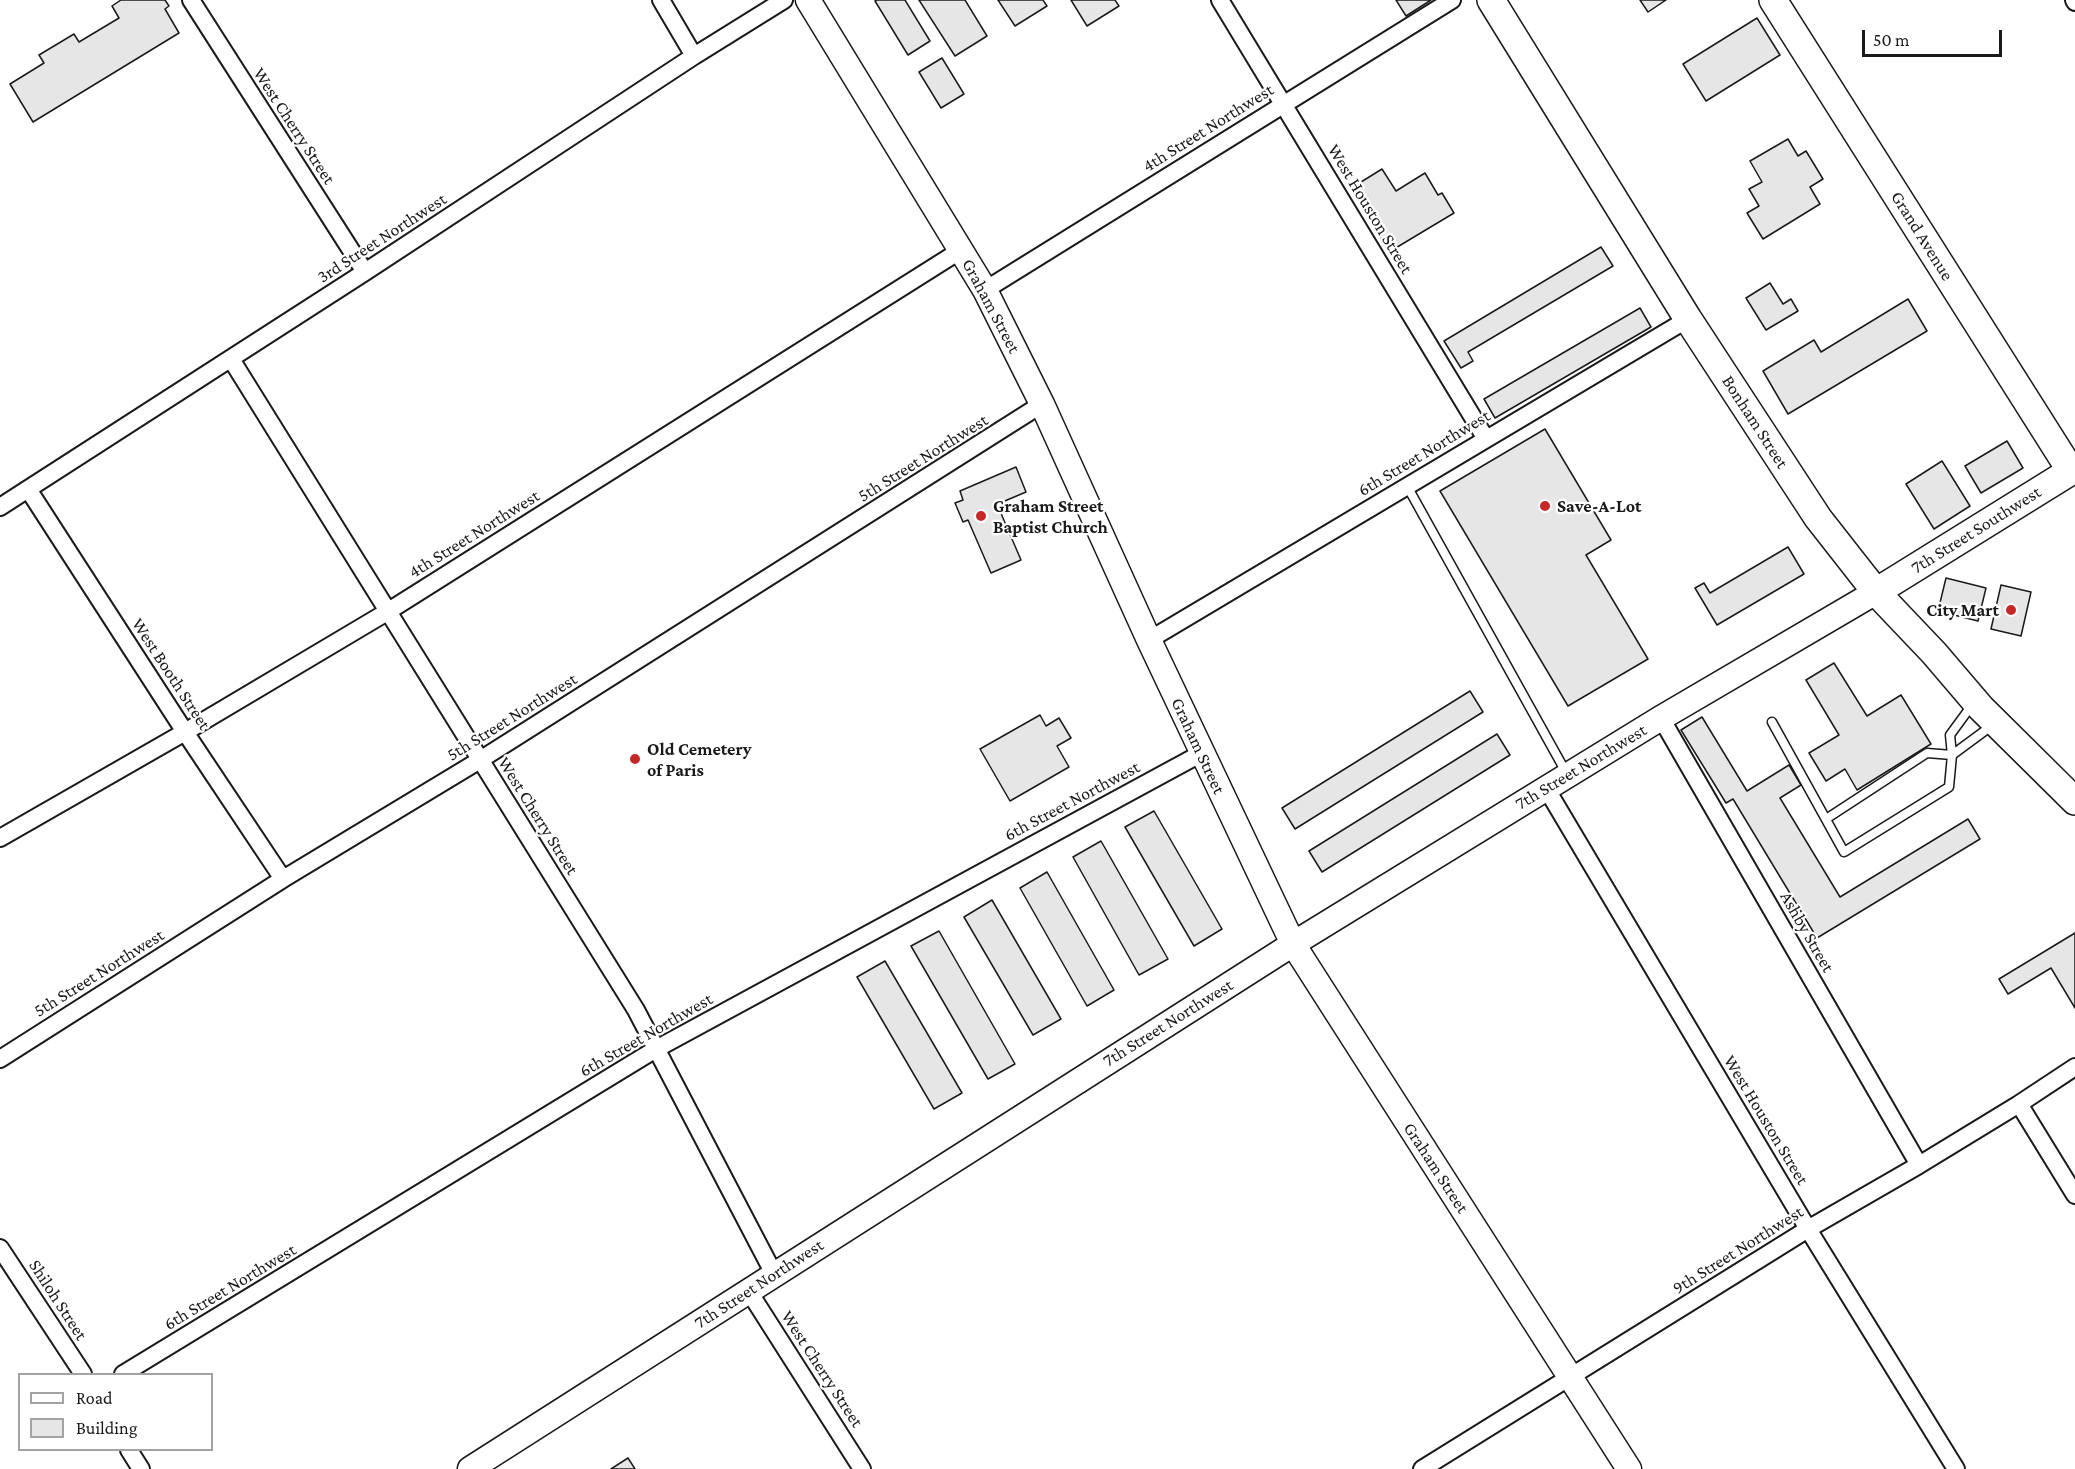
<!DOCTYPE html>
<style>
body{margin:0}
#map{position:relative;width:2075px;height:1469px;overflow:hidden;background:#fff;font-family:"Crimson Pro",serif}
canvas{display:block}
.legend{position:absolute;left:18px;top:1373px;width:195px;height:78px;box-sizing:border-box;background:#fff;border:2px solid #a3a3a3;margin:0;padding:8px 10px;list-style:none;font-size:18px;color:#1a1a1a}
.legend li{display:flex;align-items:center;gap:12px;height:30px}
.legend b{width:30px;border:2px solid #a3a3a3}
.scale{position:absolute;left:1862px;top:30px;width:140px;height:27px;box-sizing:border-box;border:3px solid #1a1a1a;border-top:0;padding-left:8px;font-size:18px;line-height:21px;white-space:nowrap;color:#1a1a1a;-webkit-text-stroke:4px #fff;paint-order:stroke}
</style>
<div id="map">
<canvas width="2075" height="1469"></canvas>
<ul class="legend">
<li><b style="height:8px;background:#fff"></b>Road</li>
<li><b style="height:16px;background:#e6e6e6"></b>Building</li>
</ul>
<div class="scale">50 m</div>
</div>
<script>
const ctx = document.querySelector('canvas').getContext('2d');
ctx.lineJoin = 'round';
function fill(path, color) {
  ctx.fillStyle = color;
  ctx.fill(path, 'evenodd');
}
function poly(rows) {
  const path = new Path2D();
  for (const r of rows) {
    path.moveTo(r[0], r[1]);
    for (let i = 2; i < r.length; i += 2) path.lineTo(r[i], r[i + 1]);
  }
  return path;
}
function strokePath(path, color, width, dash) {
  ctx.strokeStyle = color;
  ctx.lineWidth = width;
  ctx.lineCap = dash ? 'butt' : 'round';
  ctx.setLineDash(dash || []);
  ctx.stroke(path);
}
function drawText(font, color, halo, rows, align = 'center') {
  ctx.font = font + ' "Crimson Pro",serif';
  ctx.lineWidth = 4.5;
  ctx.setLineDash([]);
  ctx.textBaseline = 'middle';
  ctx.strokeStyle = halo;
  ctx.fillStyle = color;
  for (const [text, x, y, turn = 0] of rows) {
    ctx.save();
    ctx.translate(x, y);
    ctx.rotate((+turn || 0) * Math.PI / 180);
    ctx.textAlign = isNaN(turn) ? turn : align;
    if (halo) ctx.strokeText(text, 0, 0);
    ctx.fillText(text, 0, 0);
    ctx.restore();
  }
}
const building = poly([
 [121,0,165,0,169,6,165,9,179,33,33,122,10,84,44,63,39,55,74,34,79,42,119,18,112,6,121,0],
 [877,0,905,0,930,41,908,55,875,1,877,0],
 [919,0,965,0,987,36,955,56,919,0],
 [998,0,1043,0,1047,6,1015,26,998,0],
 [1071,0,1115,0,1119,6,1087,26,1071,0],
 [1396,0,1431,0,1406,16,1396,0],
 [1640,0,1666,0,1648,12,1640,0],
 [1757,18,1780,55,1706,101,1683,64,1757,18],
 [942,58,964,94,941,108,919,72,942,58],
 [1788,139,1798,156,1806,151,1823,179,1810,187,1820,204,1763,239,1747,213,1759,206,1749,189,1762,182,1750,161,1788,139],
 [1382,169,1396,191,1425,173,1438,195,1442,193,1454,213,1389,252,1377,231,1383,227,1370,205,1366,208,1353,187,1382,169],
 [1601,247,1613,266,1468,352,1473,361,1461,368,1444,341,1601,247],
 [1770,283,1783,304,1791,299,1798,311,1766,330,1746,298,1770,283],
 [1908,299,1927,331,1788,414,1763,371,1814,340,1821,352,1908,299],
 [1640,308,1651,327,1495,418,1484,399,1640,308],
 [1545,429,1611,540,1586,555,1648,659,1568,706,1440,491,1545,429],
 [2007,441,2023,468,1981,493,1965,466,2007,441],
 [1942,461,1970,506,1934,529,1906,484,1942,461],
 [1016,467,1026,492,1000,503,1003,510,1000,511,1021,560,991,573,968,520,963,522,955,503,963,500,960,491,1016,467],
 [1788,547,1804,574,1717,625,1695,588,1704,583,1710,593,1788,547],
 [1946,578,1986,588,1978,621,1938,611,1946,578],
 [2001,585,2031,592,2021,636,1991,629,2001,585],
 [1834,663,1867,716,1901,695,1931,744,1857,790,1845,769,1826,781,1809,753,1839,735,1806,680,1834,663],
 [1470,691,1483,712,1295,829,1282,808,1470,691],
 [1040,715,1046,726,1059,718,1071,738,1057,746,1069,767,1010,801,980,749,1040,715],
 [1702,717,1747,791,1789,765,1801,785,1780,798,1840,897,1968,819,1980,839,1817,938,1733,799,1726,803,1681,730,1702,717],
 [1497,734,1510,755,1322,872,1309,851,1497,734],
 [1154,811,1222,929,1194,946,1125,827,1154,811],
 [1101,841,1168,959,1139,975,1073,857,1101,841],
 [1047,872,1114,990,1087,1006,1020,888,1047,872],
 [992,900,1061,1019,1033,1035,964,917,992,900],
 [939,931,1015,1064,988,1079,911,946,939,931],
 [2075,933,2075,1008,2051,968,2008,994,1999,979,2075,933],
 [885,961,962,1093,934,1109,857,977,885,961],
 [628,1458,635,1469,611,1469,628,1458]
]);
const lane = poly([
 [1407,486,1567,774],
 [1772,722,1844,852,1949,787,1952,755,1950,735,1972,705],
 [1826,819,1927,753,1952,755,1994,724]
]);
const street = poly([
 [191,0,365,272],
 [661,0,694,56],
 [1220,0,1486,439],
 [2074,0,2075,2],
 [985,290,1452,0],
 [231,359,636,1010,774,1274],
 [28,489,185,732,283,879],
 [0,507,365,272,694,56,784,0],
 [1149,640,1688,319],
 [1661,718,1919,1165],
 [1546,788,1808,1229,1956,1469],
 [0,838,185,732,387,612,961,250],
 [0,1059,283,879,480,760,1042,404],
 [2019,1104,2075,1195],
 [0,1248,83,1374],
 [748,1290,862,1469],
 [123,1374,656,1049,1202,753],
 [129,1450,141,1469],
 [1422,1469,1808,1229,1919,1165,2019,1104,2075,1067]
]);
const secondary = poly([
 [808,0,985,290,1042,404,1149,640,1293,944,1629,1469],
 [470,1469,1293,944,1661,718,1876,592]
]);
const primary = poly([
 [1491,0,1688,319,1818,518,1876,592,1934,653,1981,708,2075,801],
 [1773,0,2071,471,1876,592]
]);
const markers = [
 [1545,506,6,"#c62828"],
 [981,516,6,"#c62828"],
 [2011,610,6,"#c62828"],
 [635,759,6,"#c62828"]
];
const streetNames = [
 ["West Cherry Street",294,126,57],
 ["4th Street Northwest",1208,128,-32],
 ["West Houston Street",1370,209,59],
 ["Grand Avenue",1922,236,58],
 ["3rd Street Northwest",382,238,-33],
 ["Graham Street",991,306,62],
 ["Bonham Street",1755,422,57],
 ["6th Street Northwest",1424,453,-31],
 ["5th Street Northwest",923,458,-32],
 ["7th Street Southwest",1976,530,-32],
 ["4th Street Northwest",474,534,-32],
 ["West Booth Street",171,674,57],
 ["5th Street Northwest",512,717,-32],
 ["Graham Street",1198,746,65],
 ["7th Street Northwest",1581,767,-31],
 ["6th Street Northwest",1072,801,-28],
 ["West Cherry Street",538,816,58],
 ["Ashby Street",1807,932,60],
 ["5th Street Northwest",99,973,-32],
 ["7th Street Northwest",1168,1023,-32],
 ["6th Street Northwest",646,1035,-30],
 ["West Houston Street",1766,1120,59],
 ["Graham Street",1436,1168,57],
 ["9th Street Northwest",1738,1250,-32],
 ["7th Street Northwest",759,1284,-33],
 ["6th Street Northwest",230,1287,-31],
 ["Shiloh Street",58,1300,57],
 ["West Cherry Street",822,1369,57]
];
const poiNames = [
 ["Graham Street",993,506],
 ["Baptist Church",993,527],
 ["Save-A-Lot",1557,506],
 ["City Mart",1999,610,"right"],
 ["Old Cemetery",647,749],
 ["of Paris",647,770]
];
fill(building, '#e6e6e6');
strokePath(building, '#1a1a1a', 1.5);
strokePath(lane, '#1a1a1a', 11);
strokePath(street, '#1a1a1a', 20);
strokePath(secondary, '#1a1a1a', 27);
strokePath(primary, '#1a1a1a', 30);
strokePath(lane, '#fff', 8);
strokePath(street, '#fff', 16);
strokePath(secondary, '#fff', 24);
strokePath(primary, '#fff', 27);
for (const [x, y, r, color] of markers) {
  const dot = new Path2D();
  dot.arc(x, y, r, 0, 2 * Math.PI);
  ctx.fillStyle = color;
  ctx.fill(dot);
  strokePath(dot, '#fff', 2);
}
drawText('18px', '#1a1a1a', '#fff', streetNames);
drawText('bold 18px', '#1a1a1a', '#fff', poiNames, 'left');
</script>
